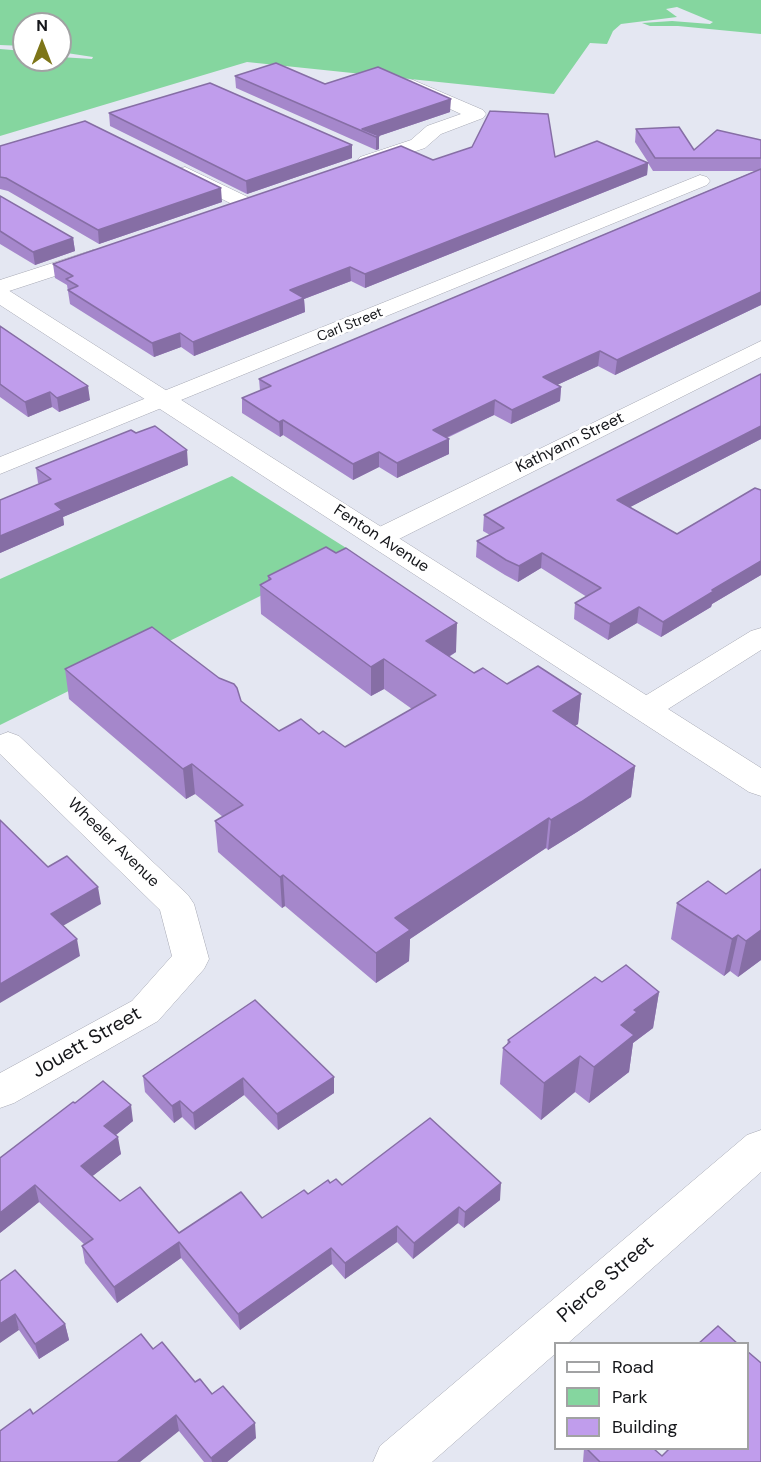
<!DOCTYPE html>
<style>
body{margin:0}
#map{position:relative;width:761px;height:1462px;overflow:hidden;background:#e4e7f2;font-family:"DM Sans",sans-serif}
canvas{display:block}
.legend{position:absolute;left:554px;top:1342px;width:195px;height:108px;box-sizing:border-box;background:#fff;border:2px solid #a1a2a3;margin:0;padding:8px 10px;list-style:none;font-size:18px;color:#15161a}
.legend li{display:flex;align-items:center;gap:12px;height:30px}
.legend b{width:30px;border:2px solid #a1a2a3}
.north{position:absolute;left:12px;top:12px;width:60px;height:60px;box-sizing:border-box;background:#fff;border:2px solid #a1a2a3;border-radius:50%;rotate:0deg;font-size:16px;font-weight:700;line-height:24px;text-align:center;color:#15161a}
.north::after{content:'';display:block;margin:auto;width:21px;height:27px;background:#7d7518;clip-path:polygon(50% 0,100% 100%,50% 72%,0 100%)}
</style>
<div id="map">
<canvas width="761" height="1462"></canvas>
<ul class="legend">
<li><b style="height:8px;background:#fff"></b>Road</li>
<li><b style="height:16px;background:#85d69f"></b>Park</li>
<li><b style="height:16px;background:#c09dec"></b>Building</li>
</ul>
<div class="north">N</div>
</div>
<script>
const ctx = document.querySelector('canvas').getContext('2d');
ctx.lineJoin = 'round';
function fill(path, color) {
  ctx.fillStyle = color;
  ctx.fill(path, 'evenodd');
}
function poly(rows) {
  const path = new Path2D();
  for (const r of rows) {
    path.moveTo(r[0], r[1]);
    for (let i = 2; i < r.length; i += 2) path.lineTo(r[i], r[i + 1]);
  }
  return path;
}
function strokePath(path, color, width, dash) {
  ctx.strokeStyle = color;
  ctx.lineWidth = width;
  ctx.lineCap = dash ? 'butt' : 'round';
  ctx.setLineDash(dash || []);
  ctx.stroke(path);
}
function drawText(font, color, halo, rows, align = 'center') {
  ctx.font = font + ' "DM Sans",sans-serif';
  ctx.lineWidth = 5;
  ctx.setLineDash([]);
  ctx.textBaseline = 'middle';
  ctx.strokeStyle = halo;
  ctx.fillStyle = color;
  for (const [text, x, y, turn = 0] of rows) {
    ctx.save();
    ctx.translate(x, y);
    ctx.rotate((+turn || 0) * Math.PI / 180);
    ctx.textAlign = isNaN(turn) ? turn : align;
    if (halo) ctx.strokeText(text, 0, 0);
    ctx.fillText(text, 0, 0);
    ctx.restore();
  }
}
const green = poly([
 [0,0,761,0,761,34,678,26,650,26,642,23,672,21,710,24,713,22,677,7,666,9,677,17,621,24,613,31,607,44,590,43,554,94,247,62,0,136,0,49,24,51,24,60,60,60,60,57,92,59,93,57,60,52,60,24,24,24,24,46,0,45],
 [232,476,351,551,0,725,0,579]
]);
const minor = poly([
 [413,80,483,110,486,114,483,118,441,134,425,148,374,165,360,165,357,161,360,157,411,140,427,126,461,114,407,89,404,85,407,81,413,80],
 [185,167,252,199,255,203,252,207,238,207,178,177,175,173,178,169,185,167],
 [700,175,707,177,710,181,707,185,0,474,0,457,700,175],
 [93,250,101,251,104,256,101,261,0,294,0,280,93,250],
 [761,341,761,357,389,544,379,546,369,544,365,538,369,532,761,341],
 [761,628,761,650,657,716,646,719,635,716,630,709,635,702,751,631,761,628],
 [8,732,19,736,188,895,194,904,209,959,204,969,158,1021,14,1103,0,1108,0,1073,132,1001,172,956,160,910,0,754,0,735,8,732],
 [761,1130,761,1172,567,1344,556,1344,556,1353,432,1462,373,1462,380,1446,747,1135,761,1130]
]);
const tertiary = poly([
 [0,288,8,290,761,768,761,796,749,792,0,305,0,288]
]);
const wall = poly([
 [235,76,325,84,450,112,379,136,379,149,376,150,236,88],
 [109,113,352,145,352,158,247,194,110,126],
 [636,129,694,150,761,140,761,305,615,375,598,366,557,385,561,387,560,401,511,424,494,415,447,438,449,454,397,478,379,467,353,480,283,435,280,437,242,413,242,398,260,391,259,379,755,171,653,171,648,163,647,175,365,288,351,281,304,299,305,312,194,356,181,347,154,357,70,304,67,285,55,278,53,264,433,160,555,157,648,162,635,142],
 [0,146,222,202,99,244,8,191,0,189],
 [0,196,73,238,75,251,35,265,0,244],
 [0,326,90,400,59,412,52,407,28,417,0,397],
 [761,374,761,439,630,507,677,534,761,490,761,575,712,604,711,607,661,637,637,623,608,640,574,619,575,603,587,597,541,568,518,582,505,575,476,557,477,541,490,535,483,531,484,515],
 [136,433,188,465,63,517,64,525,0,553,0,500,40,484,38,483,36,468],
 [268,576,456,652,449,657,474,673,507,684,581,694,578,724,575,726,635,766,631,797,577,832,548,850,546,848,410,939,409,961,376,983,285,906,282,908,218,852,215,821,223,817,195,794,186,799,69,699,65,669,241,701,279,731,319,734,345,747,412,709,384,689,371,696,261,614,260,585,268,581],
 [708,881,761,960,738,977,730,971,724,976,671,939,677,903],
 [602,982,659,992,653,1028,633,1043,629,1072,589,1103,575,1092,541,1120,500,1084,503,1048,507,1044,508,1040],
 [255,1000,334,1093,278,1130,244,1095,195,1130,182,1117,174,1123,145,1092,143,1076],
 [75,1103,133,1121,116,1135,121,1154,92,1176,120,1201,179,1233,262,1218,330,1183,500,1200,464,1228,458,1223,413,1259,397,1242,345,1279,332,1264,240,1330,181,1258,117,1303,85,1263,82,1246,85,1245,39,1202,0,1233],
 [0,1281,65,1324,69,1340,39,1359,19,1330],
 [153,1349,212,1394,256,1438,227,1462,204,1462,179,1431,33,1414],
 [584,1449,654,1449,662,1456,761,1462,583,1462]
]);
const shadedWall = poly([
 [451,99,450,112,376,137,362,129],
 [379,136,379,149,376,150,376,137],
 [352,145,352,158,247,194,246,181],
 [648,163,647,175,365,288,365,274],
 [221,188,222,202,99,244,98,230],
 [73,238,75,251,35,265,33,252],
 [350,267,351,281,304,299,305,312,194,356,193,342,290,290],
 [761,292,761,305,615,375,617,360],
 [180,333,181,347,154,357,152,343],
 [600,351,598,366,542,392,543,377],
 [88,386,90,400,59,412,57,398],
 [561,387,560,401,511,424,512,410],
 [50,392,52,407,28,417,25,402],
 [495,400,494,415,432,444,433,430],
 [283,420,283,435,280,437,279,422],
 [761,426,761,439,615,515,617,500],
 [449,439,449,454,397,478,397,463],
 [187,450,188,465,63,517,64,525,0,553,0,536,55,504],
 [379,452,379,467,353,480,353,464],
 [542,553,541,568,518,582,519,566],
 [761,561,761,575,712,604,711,607,661,637,663,622,712,590],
 [639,607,637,623,608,640,610,624],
 [457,623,456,652,425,670,426,641],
 [384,659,384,689,371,696,371,667],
 [581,694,578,724,550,741,553,711],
 [192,764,195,794,186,799,183,769],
 [635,766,631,797,577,832,548,850,551,820],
 [549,818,546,848,410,939,409,961,376,983,376,953,395,918],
 [283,875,285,906,282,908,280,877],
 [98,887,101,904,54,931,51,914],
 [761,930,761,960,738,977,746,941],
 [738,935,730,971,724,976,732,939],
 [77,939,80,956,0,1003,0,984],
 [659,992,653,1028,633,1043,629,1072,589,1103,594,1067,621,1025,634,1010],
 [580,1056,575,1092,541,1120,544,1083],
 [334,1077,334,1093,278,1130,277,1114],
 [243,1078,244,1095,195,1130,193,1113],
 [180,1101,182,1117,174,1123,172,1106],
 [131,1105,133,1121,107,1142,104,1126],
 [118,1137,121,1154,85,1182,81,1166],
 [501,1183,500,1200,464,1228,465,1212],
 [35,1185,39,1202,0,1233,0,1213],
 [459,1207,458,1223,413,1259,414,1243],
 [397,1226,397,1242,345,1279,345,1263],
 [179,1242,181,1258,117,1303,114,1287],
 [331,1248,332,1264,240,1330,238,1314],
 [15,1314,19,1330,0,1343,0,1324],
 [65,1324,69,1340,39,1359,35,1344],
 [176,1415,179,1431,140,1462,117,1462],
 [255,1423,256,1438,227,1462,212,1462,211,1458]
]);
const building = poly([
 [276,63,325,84,378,67,451,99,362,129,379,136,376,137,235,76,276,63],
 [210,83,352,145,246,181,109,113,210,83],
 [490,111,548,114,555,157,597,141,648,163,365,274,350,267,290,290,304,298,193,342,180,333,152,343,68,290,78,286,66,279,73,276,53,264,401,146,433,160,472,147,490,111],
 [85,121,221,188,98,230,6,178,0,177,0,146,85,121],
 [679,127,694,150,717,130,761,140,761,158,655,158,636,129,679,127],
 [761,169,761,292,617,360,600,351,543,377,561,387,512,410,495,400,433,430,449,439,397,463,379,452,353,464,283,420,279,422,242,398,271,386,259,379,761,169],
 [0,196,73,238,33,252,0,231,0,196],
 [0,326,88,386,57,398,50,392,25,402,0,384,0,326],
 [761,374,761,426,617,500,677,534,755,488,761,490,761,561,712,590,714,591,663,622,639,607,610,624,575,603,601,588,542,553,519,566,506,560,477,541,504,528,484,515,761,374],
 [155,426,187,450,55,504,62,510,0,536,0,500,51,479,36,468,131,430,136,433,155,426],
 [326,547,336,553,346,548,457,623,426,641,474,673,483,668,507,684,538,666,581,694,553,711,635,766,581,802,551,820,549,818,395,918,410,930,376,953,283,875,280,877,215,821,243,805,192,764,183,769,65,669,152,627,219,678,234,684,237,688,241,701,279,731,301,719,319,734,323,731,345,747,436,695,384,659,371,667,260,585,271,579,268,576,326,547],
 [0,820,48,867,67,856,98,887,51,914,77,939,0,984,0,820],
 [761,869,761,930,746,941,738,935,732,939,677,903,708,881,726,894,761,869],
 [626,965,659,992,634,1010,637,1012,621,1025,634,1035,594,1067,580,1056,544,1083,503,1048,510,1042,508,1040,595,977,602,982,626,965],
 [255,1000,334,1077,277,1114,243,1078,193,1113,180,1101,172,1106,143,1076,255,1000],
 [103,1081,131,1105,104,1126,118,1137,81,1166,120,1201,140,1187,179,1233,241,1192,262,1218,304,1190,308,1194,328,1180,330,1183,336,1179,342,1185,430,1118,501,1183,465,1212,459,1207,414,1243,397,1226,345,1263,331,1248,238,1314,179,1242,114,1287,82,1246,93,1239,35,1185,0,1213,0,1158,73,1102,75,1103,103,1081],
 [15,1270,65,1324,35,1344,15,1314,0,1324,0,1281,15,1270],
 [718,1326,738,1344,698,1344,718,1326],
 [141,1334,153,1349,162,1342,195,1382,200,1379,212,1394,223,1386,255,1423,211,1458,176,1415,117,1462,0,1462,0,1431,30,1409,33,1414,141,1334],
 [747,1351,761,1363,761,1462,600,1462,587,1449,654,1449,662,1456,669,1449,747,1449,747,1351]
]);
const farStreetnames = [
 ["Carl Street",350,325,-22]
];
const streetNames = [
 ["Kathyann Street",570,443,-26],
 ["Fenton Avenue",381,539,33],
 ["Wheeler Avenue",113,843,44]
];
const nearStreetnames = [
 ["Jouett Street",87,1043,-30],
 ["Pierce Street",606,1280,-41]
];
fill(green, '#85d69f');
strokePath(minor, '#a6a8b3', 1);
strokePath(tertiary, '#a6a8b3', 1);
fill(minor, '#fff');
fill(tertiary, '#fff');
fill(wall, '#a587cb');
fill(shadedWall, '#866ea5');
fill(building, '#c09dec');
strokePath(building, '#866ea5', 1.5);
drawText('14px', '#15161a', '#fff', farStreetnames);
drawText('16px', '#15161a', '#fff', streetNames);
drawText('20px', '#15161a', '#fff', nearStreetnames);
</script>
